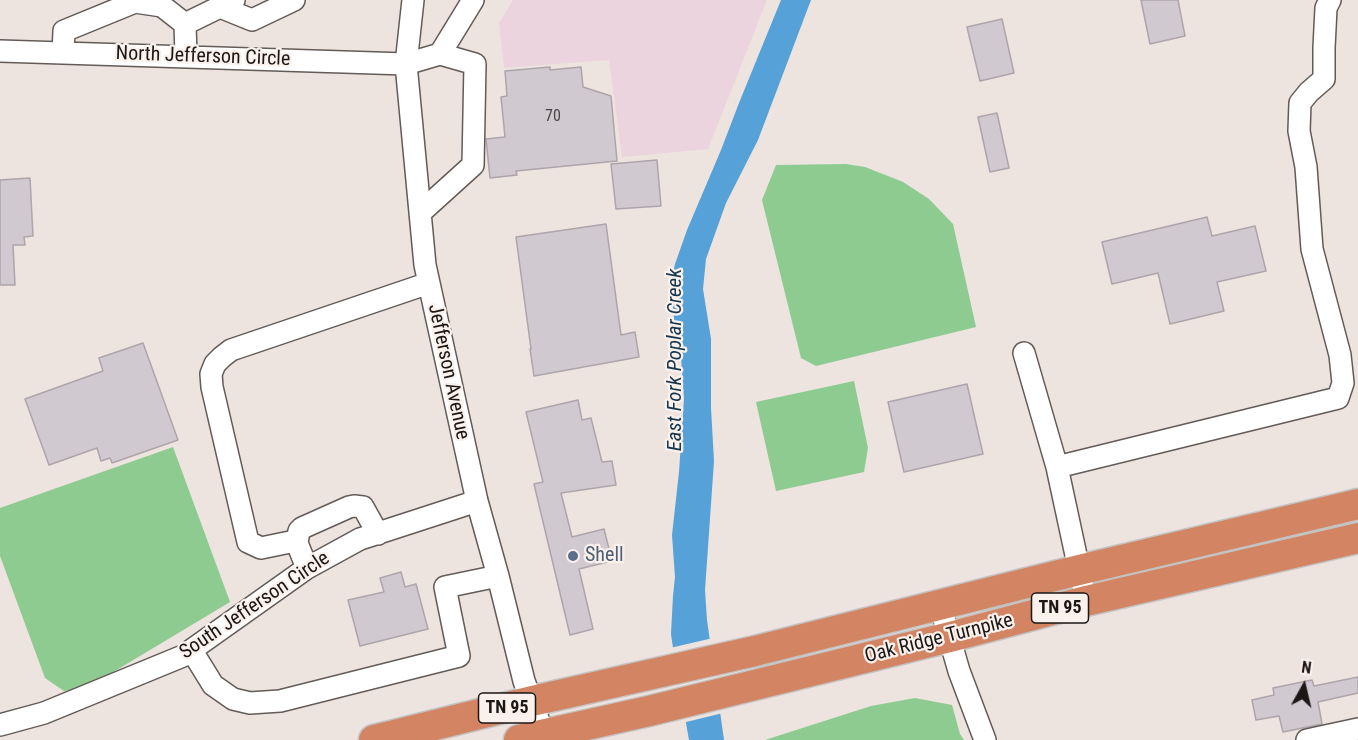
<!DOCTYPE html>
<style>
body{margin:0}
#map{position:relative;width:1358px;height:740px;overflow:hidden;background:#ede3df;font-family:"Roboto Condensed",sans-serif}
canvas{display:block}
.north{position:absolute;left:1274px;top:656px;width:60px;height:60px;-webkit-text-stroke:4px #faf1ec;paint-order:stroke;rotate:8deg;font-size:16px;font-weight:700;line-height:24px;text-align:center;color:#1b1716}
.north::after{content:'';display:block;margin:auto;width:21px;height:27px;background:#1b1716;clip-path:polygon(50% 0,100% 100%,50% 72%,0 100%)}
</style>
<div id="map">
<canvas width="1358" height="740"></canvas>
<div class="north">N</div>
</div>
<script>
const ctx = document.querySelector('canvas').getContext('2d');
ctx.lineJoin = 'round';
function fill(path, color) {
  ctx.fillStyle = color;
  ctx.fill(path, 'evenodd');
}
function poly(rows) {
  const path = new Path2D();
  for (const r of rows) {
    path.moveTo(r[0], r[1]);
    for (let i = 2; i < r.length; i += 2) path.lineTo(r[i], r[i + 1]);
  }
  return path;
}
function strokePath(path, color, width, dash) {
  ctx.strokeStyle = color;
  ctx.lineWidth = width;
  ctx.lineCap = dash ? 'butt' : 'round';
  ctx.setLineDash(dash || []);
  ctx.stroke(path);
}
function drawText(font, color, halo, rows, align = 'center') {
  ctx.font = font + ' "Roboto Condensed",sans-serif';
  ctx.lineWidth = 4.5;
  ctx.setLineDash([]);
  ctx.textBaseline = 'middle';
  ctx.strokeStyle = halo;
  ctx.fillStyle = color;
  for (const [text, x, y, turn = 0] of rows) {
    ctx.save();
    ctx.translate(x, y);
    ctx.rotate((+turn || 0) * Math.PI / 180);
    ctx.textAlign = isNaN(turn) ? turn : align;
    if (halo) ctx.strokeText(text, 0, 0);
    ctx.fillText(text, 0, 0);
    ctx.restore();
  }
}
const industrial = poly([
 [513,0,767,0,708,149,622,157,609,60,504,68,499,23]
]);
const green = poly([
 [846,164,865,167,903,182,929,199,953,224,976,327,816,366,801,358,762,200,776,165],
 [854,381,868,448,864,472,776,491,756,402],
 [173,447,230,602,85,689,64,691,45,678,0,556,0,508],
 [915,698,952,705,960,734,964,740,765,740,871,706]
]);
const water = poly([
 [781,0,811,0,758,140,726,203,706,259,703,289,711,339,711,408,714,461,705,590,707,620,724,740,689,740,674,655,671,634,673,596,675,577,672,535,679,472,684,399,681,357,676,337,671,289,673,274,675,264,687,230,721,150,739,103]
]);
const pier = poly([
 [713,638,723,713,682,723,670,648]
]);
const building = poly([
 [1141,0,1178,0,1185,36,1150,44,1141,0],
 [1002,19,1014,73,980,81,967,27,1002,19],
 [550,67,550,70,581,67,583,87,611,96,617,161,516,171,517,175,490,178,486,139,505,137,501,97,507,96,505,71,550,67],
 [997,113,1009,168,990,172,978,117,997,113],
 [657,160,661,206,616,209,611,164,657,160],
 [30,178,33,236,24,237,25,245,13,245,15,285,0,285,0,180,30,178],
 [1207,217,1212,236,1255,226,1266,271,1217,282,1224,311,1170,324,1158,273,1112,284,1102,242,1207,217],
 [606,224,621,335,635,332,639,357,534,376,530,349,531,349,516,237,606,224],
 [143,343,178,440,112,463,110,458,101,461,97,448,49,465,25,399,103,371,99,358,143,343],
 [967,384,983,454,904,472,888,402,967,384],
 [578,400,582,420,591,418,602,462,612,461,616,485,561,493,572,537,604,529,612,561,579,569,593,629,570,635,534,484,543,482,526,412,578,400],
 [401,572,405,587,416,584,428,629,360,646,348,600,384,592,380,578,401,572],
 [1358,677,1358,693,1318,702,1322,724,1283,732,1279,716,1256,720,1252,700,1274,695,1273,688,1312,680,1314,686,1358,677]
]);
const minor = poly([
 [413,0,406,64,425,265,477,501,498,576,524,681,544,735],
 [220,7,252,20,294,0],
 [0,51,406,64,440,54,473,0],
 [63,53,64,31,135,2,162,6,185,24],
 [186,56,185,24,234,0],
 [420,213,473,165,475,64,440,54],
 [1024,353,1057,467],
 [297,543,299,531,302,528,349,507,354,506,363,507,378,534],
 [307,568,297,543,295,541,261,548,248,542,212,387,211,374,215,364,222,357,231,350,429,283],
 [1082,583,1057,467,1338,398,1343,383,1340,355,1312,249,1306,167,1299,131,1300,103,1309,92,1324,79,1324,48,1326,8,1330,0],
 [940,605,959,671,985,740],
 [192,651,213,685,233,699,250,703,280,701,459,656,445,587,498,576],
 [0,725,44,713,183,656,307,568,360,539,477,501],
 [1307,740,1358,729]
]);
const highway = poly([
 [374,740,532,701,755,651,1079,570,1358,504],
 [519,740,649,711,950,637,1086,601,1358,538]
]);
const markers = [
 [573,556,6,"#5c6f8a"]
];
const numberNames = [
 ["70",553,117]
];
const shields = [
 [1060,608,57],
 [507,708,57]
];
const shieldNames = [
 ["TN 95",1060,608],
 ["TN 95",507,708]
];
const streetNames = [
 ["North Jefferson Circle",203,57,2],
 ["Jefferson Avenue",448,372,78],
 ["South Jefferson Circle",255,606,-34],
 ["Oak Ridge Turnpike",939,639,-14]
];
const serviceNames = [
 ["Shell",585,556]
];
const waterNames = [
 ["East Fork Poplar Creek",676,360,-90]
];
fill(industrial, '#ecd4df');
fill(green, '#8dcb91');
fill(water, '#56a1d7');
fill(pier, '#ede3df');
fill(building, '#d1c9d0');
strokePath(building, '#ada5ab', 1.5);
strokePath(minor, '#635b57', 24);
strokePath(highway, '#c4c3c2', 33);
strokePath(minor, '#fff', 21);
strokePath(highway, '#d38463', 30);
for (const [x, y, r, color] of markers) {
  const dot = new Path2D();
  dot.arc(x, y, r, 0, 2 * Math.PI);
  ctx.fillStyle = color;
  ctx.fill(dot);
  strokePath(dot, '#faf1ec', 2);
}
drawText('16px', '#484444', null, numberNames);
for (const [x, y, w] of shields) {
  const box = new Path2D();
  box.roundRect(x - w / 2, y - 15, w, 30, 4.5);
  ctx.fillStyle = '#faf1ec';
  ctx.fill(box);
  strokePath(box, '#1b1716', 1.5);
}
drawText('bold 18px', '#1b1716', null, shieldNames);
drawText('20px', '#1b1716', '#faf1ec', streetNames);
drawText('20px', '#4e5e75', '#faf1ec', serviceNames, 'left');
drawText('italic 21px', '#16364d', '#faf1ec', waterNames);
</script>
